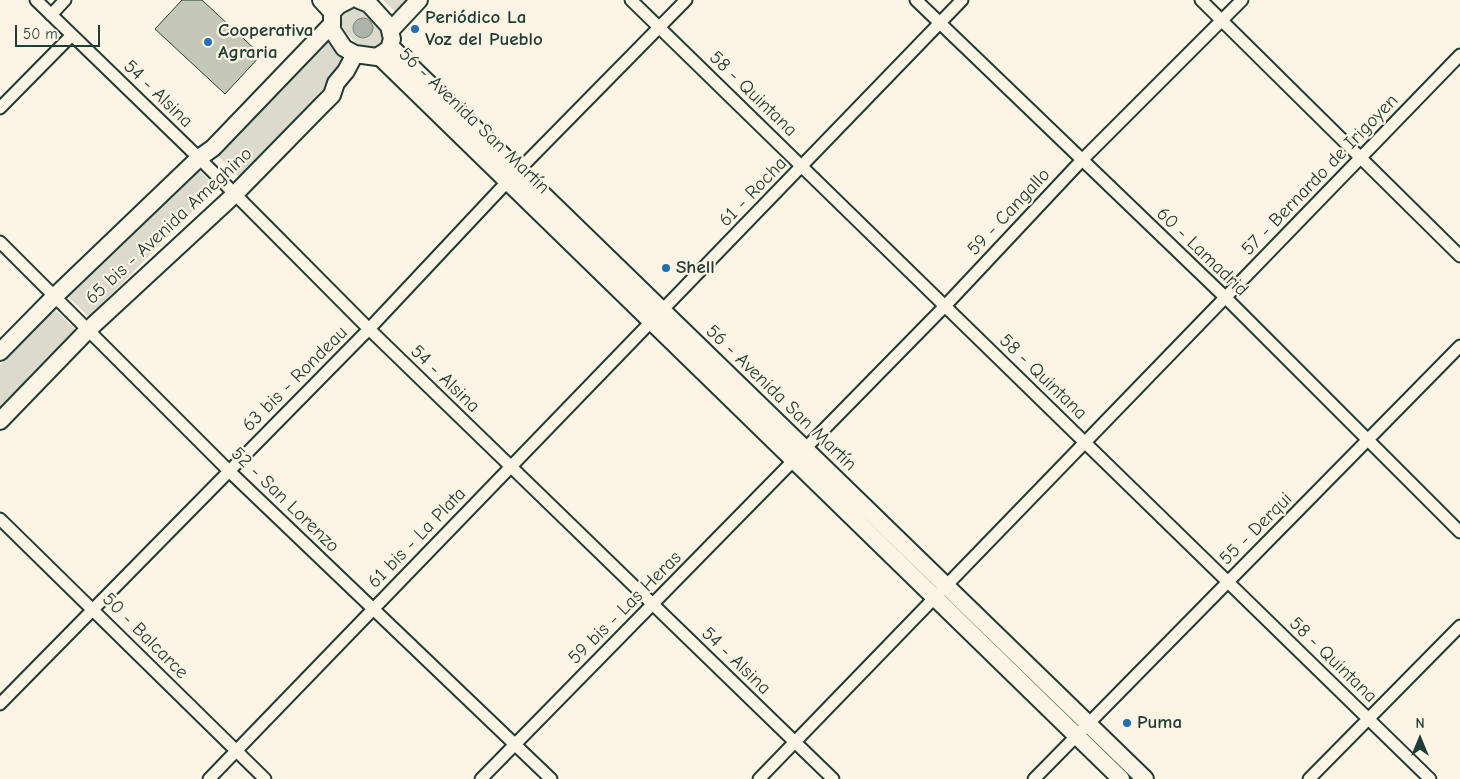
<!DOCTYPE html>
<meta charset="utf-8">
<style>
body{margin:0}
#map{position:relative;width:1460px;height:779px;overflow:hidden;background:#fcf5e5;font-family:"Comic Neue",sans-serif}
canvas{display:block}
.north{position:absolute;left:1395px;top:714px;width:50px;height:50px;-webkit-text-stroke:4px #fcf5e5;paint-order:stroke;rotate:0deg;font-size:14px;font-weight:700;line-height:20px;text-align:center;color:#1f3d34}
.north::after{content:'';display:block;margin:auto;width:18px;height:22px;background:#1f3d34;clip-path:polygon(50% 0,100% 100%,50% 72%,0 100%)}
.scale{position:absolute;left:15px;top:25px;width:85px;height:22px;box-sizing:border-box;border:2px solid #1f3d34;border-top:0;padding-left:6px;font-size:15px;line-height:18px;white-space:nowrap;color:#1f3d34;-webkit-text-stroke:4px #fcf5e5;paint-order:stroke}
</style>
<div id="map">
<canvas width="1460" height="779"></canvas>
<div class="north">N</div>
<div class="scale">50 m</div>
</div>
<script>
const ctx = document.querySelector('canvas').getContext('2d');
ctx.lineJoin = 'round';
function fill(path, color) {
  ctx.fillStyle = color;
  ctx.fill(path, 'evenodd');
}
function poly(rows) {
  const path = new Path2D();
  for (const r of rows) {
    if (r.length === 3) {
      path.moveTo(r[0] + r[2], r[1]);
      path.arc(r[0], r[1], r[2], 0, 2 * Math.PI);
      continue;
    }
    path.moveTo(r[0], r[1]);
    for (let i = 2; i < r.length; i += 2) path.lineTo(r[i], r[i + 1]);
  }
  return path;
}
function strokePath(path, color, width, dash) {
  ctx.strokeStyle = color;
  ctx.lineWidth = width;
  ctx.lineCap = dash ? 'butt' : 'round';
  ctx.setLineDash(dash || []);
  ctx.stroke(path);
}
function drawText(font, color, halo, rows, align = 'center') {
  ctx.font = font + ' "Comic Neue",sans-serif';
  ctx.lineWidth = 4.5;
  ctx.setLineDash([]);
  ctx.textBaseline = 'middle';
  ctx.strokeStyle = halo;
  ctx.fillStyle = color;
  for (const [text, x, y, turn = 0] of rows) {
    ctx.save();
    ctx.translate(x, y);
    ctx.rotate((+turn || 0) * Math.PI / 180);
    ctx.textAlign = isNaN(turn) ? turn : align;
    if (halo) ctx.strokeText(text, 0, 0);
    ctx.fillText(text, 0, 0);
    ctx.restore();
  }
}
const green = poly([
 [383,0,413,0,399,15],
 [355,5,363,7,378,19,386,39,381,48,364,47,356,43,346,32,341,24,344,9],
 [328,39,350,53,339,66,326,95,242,180,217,155],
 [193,165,216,187,89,317,66,295],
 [54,309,77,331,0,410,0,365]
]);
const water = poly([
 [363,28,10]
]);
const building = poly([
 [182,0,202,0,261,55,225,94,155,29,182,0]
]);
const minor = poly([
 [36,0,199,158,369,329,833,779],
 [631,0,1430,779],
 [916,0,1226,298,1460,532],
 [1201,0,1460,256],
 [51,15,65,0],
 [0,108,72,35],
 [0,242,229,471,551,779],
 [0,519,265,779],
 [0,704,369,329,507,182,686,0],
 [209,779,962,0],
 [481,779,945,306,1082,160,1242,0],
 [759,779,1460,55],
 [1034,779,1460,346],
 [1309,779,1460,626]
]);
const secondary = poly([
 [321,0,332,12],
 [349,0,339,5,332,12,332,30,344,48,355,54,377,57,389,49,392,39,389,26,369,4,359,0],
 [391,30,419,0],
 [390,46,1145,779],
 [379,56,1121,779],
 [0,352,54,297,199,158,213,148,332,24],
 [0,421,88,330,234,195,321,106,332,95,336,83,346,71,355,54]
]);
const markers = [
 [415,29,5,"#1f6fb2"],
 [208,42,5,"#1f6fb2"],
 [666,268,5,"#1f6fb2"],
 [1127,723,5,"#1f6fb2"]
];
const poiNames = [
 ["Periódico La",425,18],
 ["Voz del Pueblo",425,40],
 ["Cooperativa",218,31],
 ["Agraria",218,53],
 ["Shell",676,268],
 ["Puma",1137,723]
];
const streetNames = [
 ["54 - Alsina",158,94,44],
 ["58 - Quintana",753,94,44],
 ["56 - Avenida San Martín",474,121,44],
 ["57 - Bernardo de Irigoyen",1320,175,-46],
 ["61 - Rocha",753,192,-46],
 ["59 - Cangallo",1009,212,-47],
 ["65 bis - Avenida Ameghino",169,226,-43],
 ["60 - Lamadrid",1202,252,44],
 ["58 - Quintana",1043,377,44],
 ["63 bis - Rondeau",295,379,-45],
 ["54 - Alsina",445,379,44],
 ["56 - Avenida San Martín",781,398,44],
 ["52 - San Lorenzo",285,500,44],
 ["55 - Derqui",1256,529,-45],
 ["61 bis - La Plata",417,538,-46],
 ["59 bis - Las Heras",625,608,-45],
 ["50 - Balcarce",145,636,45],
 ["58 - Quintana",1333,660,44],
 ["54 - Alsina",736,661,44]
];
fill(green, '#dcdacc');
fill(water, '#aeb3a7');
strokePath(water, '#758479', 1);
fill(building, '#c5c7b9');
strokePath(building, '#1f3d34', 1);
strokePath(minor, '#1f3d34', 15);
strokePath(secondary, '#1f3d34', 20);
strokePath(minor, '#fcf5e5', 11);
strokePath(secondary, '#fcf5e5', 16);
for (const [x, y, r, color] of markers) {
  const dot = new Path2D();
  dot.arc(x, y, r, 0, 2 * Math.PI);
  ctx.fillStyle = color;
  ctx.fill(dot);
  strokePath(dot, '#fcf5e5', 2);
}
drawText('bold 19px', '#1f3d34', '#fcf5e5', poiNames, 'left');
drawText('19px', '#1f3d34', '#fcf5e5', streetNames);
</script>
